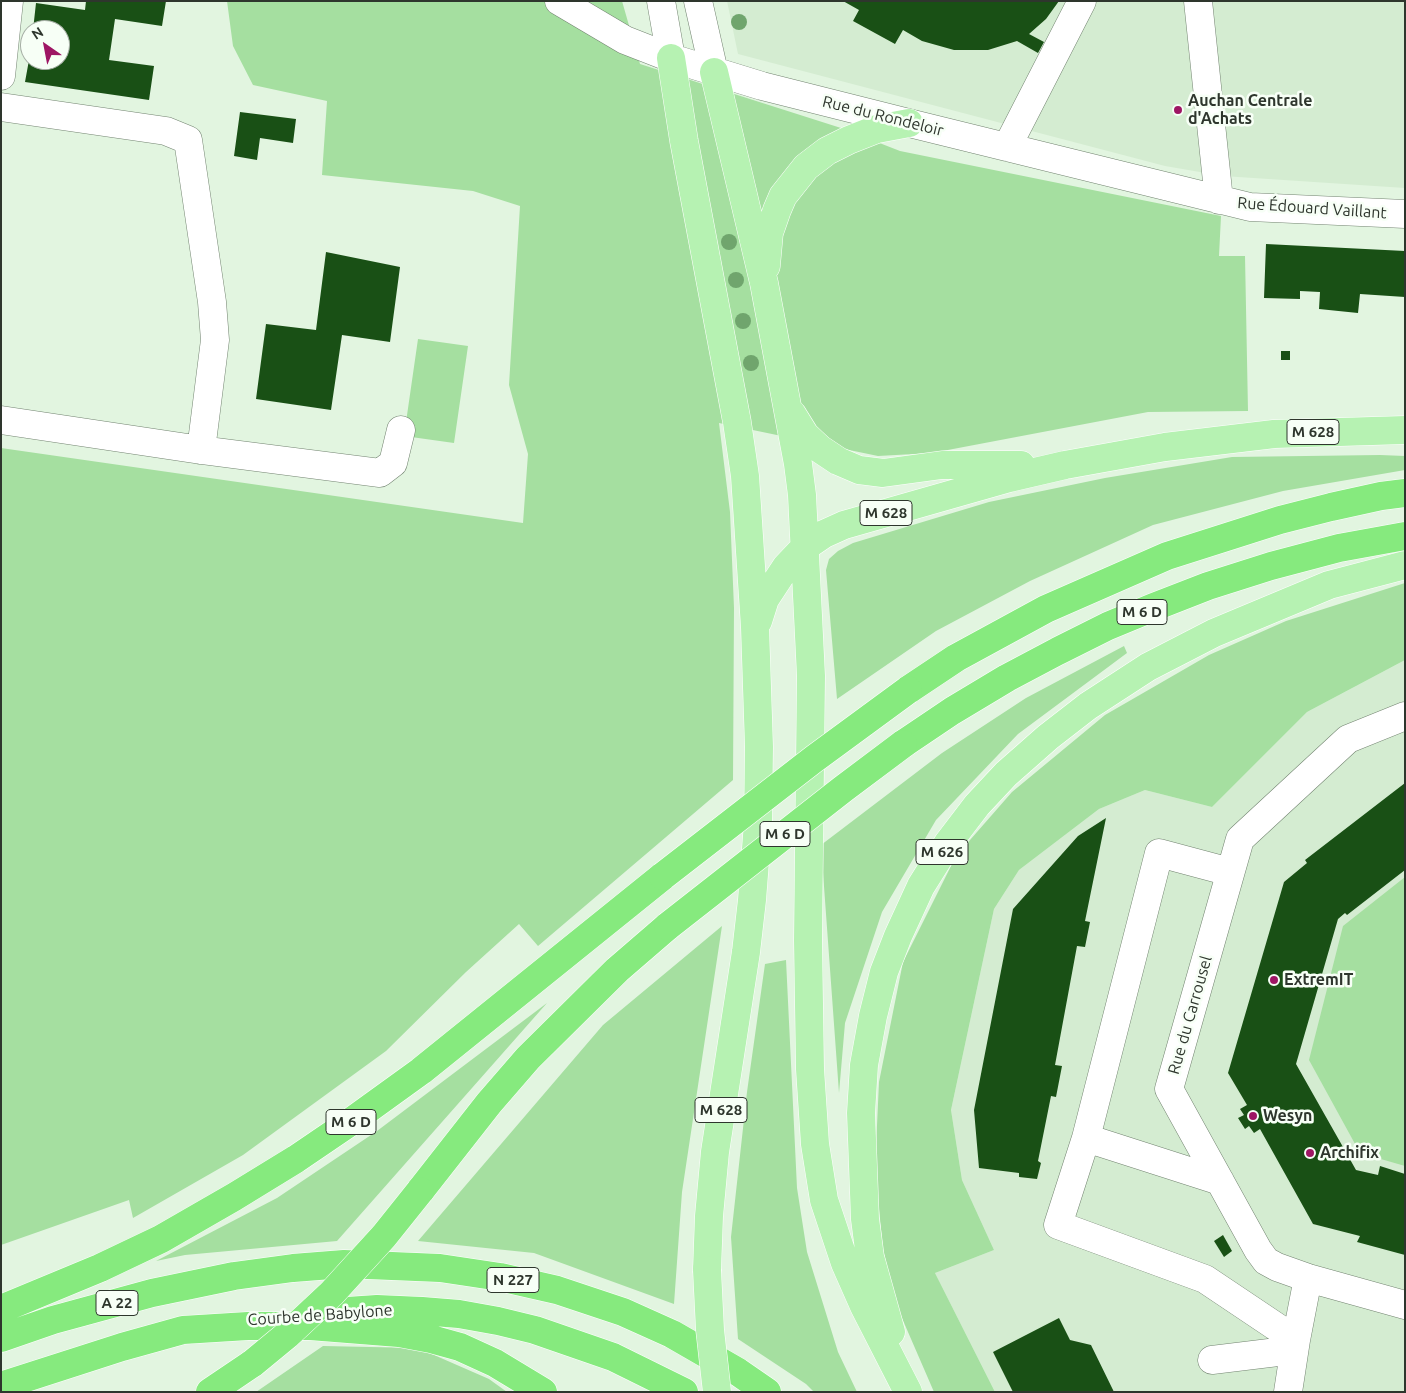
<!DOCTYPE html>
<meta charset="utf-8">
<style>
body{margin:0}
#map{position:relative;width:1406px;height:1393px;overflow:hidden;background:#e2f5e0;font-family:Ubuntu,sans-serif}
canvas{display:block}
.frame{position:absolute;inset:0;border:2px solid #2e362d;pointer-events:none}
.north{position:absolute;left:20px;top:20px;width:50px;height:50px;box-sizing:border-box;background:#f7fff6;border:1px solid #a7afa6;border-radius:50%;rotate:327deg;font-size:14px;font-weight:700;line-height:20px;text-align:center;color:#2e362d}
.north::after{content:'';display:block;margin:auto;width:18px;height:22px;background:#9e1664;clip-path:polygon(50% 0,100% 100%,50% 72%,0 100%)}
</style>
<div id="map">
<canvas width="1406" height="1393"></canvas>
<div class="frame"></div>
<div class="north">N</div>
</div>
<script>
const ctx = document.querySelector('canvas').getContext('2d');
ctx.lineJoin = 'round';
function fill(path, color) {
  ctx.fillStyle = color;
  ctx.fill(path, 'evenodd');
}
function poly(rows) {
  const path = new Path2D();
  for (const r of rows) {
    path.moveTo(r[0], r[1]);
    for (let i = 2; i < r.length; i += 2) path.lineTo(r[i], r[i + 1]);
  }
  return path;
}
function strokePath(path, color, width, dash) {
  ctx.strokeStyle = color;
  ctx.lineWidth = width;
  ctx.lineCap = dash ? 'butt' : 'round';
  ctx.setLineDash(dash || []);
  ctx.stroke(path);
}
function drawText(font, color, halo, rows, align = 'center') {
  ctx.font = font + ' Ubuntu,sans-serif';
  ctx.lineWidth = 5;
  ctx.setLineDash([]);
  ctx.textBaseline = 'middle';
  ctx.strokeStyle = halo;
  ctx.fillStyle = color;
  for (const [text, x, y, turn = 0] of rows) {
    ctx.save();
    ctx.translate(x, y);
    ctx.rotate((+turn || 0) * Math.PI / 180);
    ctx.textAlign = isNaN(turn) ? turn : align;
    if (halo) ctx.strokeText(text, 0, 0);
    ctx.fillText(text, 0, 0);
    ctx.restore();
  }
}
const built = poly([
 [727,1,1405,1,1405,188,1223,176,1165,166,738,54],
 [1405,660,1405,1392,995,1392,935,1273,994,1250,962,1180,951,1110,994,909,1019,870,1099,809,1145,790,1212,807,1307,712]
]);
const green = poly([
 [227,1,622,1,640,64,841,128,900,151,1221,216,1219,256,1245,256,1248,411,1148,412,932,453,878,456,719,423,730,512,734,608,733,780,538,946,519,924,466,972,386,1051,243,1155,133,1218,129,1200,1,1245,1,448,523,523,528,454,509,385,520,206,473,191,322,175,327,101,253,85,233,46],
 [418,339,468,346,454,443,404,436],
 [1380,455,1405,456,1405,470,1283,491,1153,525,1030,581,936,631,837,699,826,570,829,559,838,551,853,543,989,502,1105,478,1232,457],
 [1405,583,1405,660,1307,712,1212,807,1145,790,1099,809,1019,870,994,909,951,1110,962,1180,994,1250,935,1273,995,1392,934,1392,895,1302,883,1249,875,1169,879,1082,903,962,956,856,1012,792,1105,715,1209,655,1286,621],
 [1124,646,1127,653,1018,734,936,820,882,912,845,1023,839,1093,821,845,942,753,1026,698],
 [1405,877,1405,1166,1360,1153,1309,1060,1343,926],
 [722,926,682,1192,674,1304,534,1253,418,1241,603,1025],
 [786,960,797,1188,807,1252,838,1352,857,1392,814,1392,806,1384,738,1339,731,1237,747,1092,765,964],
 [547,1003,337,1241,185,1255,156,1261,277,1198,377,1131],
 [323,1346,418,1348,489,1379,507,1392,256,1392]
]);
const building = poly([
 [86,1,166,1,162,26,115,19,109,60,154,66,149,100,25,82,29,60,60,60,60,30,33,30,36,3,85,10],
 [843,1,1059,1,1046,19,1029,34,1044,42,1038,53,1017,41,988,50,954,50,922,41,903,30,895,44,853,21,859,10],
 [240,112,296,119,293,143,260,138,257,160,234,156],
 [1266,244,1405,251,1405,297,1360,294,1358,313,1319,309,1320,292,1300,291,1300,299,1264,298],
 [326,252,400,267,390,342,342,335,331,410,256,399,266,324,316,330],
 [1281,351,1290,351,1290,360,1281,360],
 [1405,783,1405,870,1347,915,1345,913,1338,919,1296,1064,1356,1170,1378,1175,1380,1166,1405,1174,1405,1255,1357,1242,1360,1236,1313,1224,1260,1129,1254,1133,1249,1126,1245,1129,1238,1118,1244,1115,1240,1109,1247,1105,1228,1073,1284,882,1307,863,1305,860],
 [1106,818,1085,921,1090,922,1085,947,1077,946,1055,1065,1062,1066,1056,1097,1051,1096,1038,1161,1041,1163,1037,1179,1019,1177,1019,1173,979,1168,974,1110,1013,909,1078,836],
 [1223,1235,1232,1251,1224,1257,1214,1241],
 [1059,1318,1070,1340,1091,1345,1114,1392,1013,1392,993,1352]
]);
const minor = poly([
 [559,1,625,40,671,58,762,86,909,123,1250,207,1405,214],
 [661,1,671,58],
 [698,1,714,72],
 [1198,1,1219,200],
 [1,76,9,1],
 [1,107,166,131,188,140,212,302,215,340,201,450],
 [1007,147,1082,1],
 [1,420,201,450,380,473,393,463,401,430],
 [1405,716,1348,739,1240,839,1169,1089,1258,1250,1266,1261,1277,1267,1308,1278,1405,1305],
 [1086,1138,1058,1225,1205,1279,1296,1340],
 [1220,1181,1086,1138,1159,853,1230,872],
 [1212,1360,1294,1350],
 [1288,1392,1296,1340,1308,1278]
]);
const major = poly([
 [671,58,684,141,737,422,745,476,755,627,759,747,758,823,752,900,746,952,715,1152,709,1216,707,1270],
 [714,72,764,283,798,464,802,495,811,676,808,940,810,1069,815,1144,824,1200,845,1263,864,1306,908,1392],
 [766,266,769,233,777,210,783,196,806,167,827,151,849,140,877,129,909,123],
 [792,414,805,435,820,449,838,461,859,470,883,473,942,465,1021,465],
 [758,621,765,599,786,567,805,547,824,534,844,525,1009,478,1065,465,1165,447,1274,434,1405,430],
 [891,1332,870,1257,865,1219,861,1113,864,1065,873,1016,884,972,898,936,921,886,948,843,977,805,1006,774,1048,737,1088,706,1148,667,1214,633,1329,585,1405,565]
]);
const highway = poly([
 [908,690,956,658,1046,609,1167,556,1280,520,1331,507,1381,496,1405,493],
 [903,744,952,711,1007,678,1058,651,1108,626,1154,607,1208,586,1271,566,1339,548,1405,536],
 [420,1191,489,1103,528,1058,617,970,668,926],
 [1,1309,100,1268,161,1239,234,1197,296,1159,349,1123,421,1071,663,876],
 [318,1313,377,1309,422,1311,459,1314,498,1321,535,1330,613,1357,684,1392],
 [1,1338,53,1320,152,1293,234,1276,293,1268,344,1264,440,1268,500,1277,557,1290,623,1312,672,1334,738,1372,767,1392],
 [1,1386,122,1347,183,1330,248,1326,310,1326,399,1333,431,1339,460,1347,495,1363,543,1392],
 [210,1392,253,1363]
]);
const majorBridge = poly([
 [707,1270,710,1330,717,1392]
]);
const highwayBridge = poly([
 [663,876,814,759,908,690],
 [668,926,843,789,903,744],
 [253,1363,287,1335,332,1293,384,1236,420,1191]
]);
const trees = [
 [739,22],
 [729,242],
 [736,280],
 [743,321],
 [751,363]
];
const markers = [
 [1178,110,5,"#9e1664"],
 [1274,980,5,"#9e1664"],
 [1253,1116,5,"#9e1664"],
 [1310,1153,5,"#9e1664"]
];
const shields = [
 [1313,432,52],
 [886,513,52],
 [1142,612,50],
 [785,834,50],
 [942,852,52],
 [721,1110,52],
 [351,1122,50],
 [513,1280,52],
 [117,1303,42]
];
const shieldNames = [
 ["M 628",1313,432],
 ["M 628",886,513],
 ["M 6 D",1142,612],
 ["M 6 D",785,834],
 ["M 626",942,852],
 ["M 628",721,1110],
 ["M 6 D",351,1122],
 ["N 227",513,1280],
 ["A 22",117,1303]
];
const poiNames = [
 ["Auchan Centrale",1188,101],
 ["d'Achats",1188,119],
 ["ExtremIT",1284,980],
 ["Wesyn",1263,1116],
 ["Archifix",1320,1153]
];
const streetNames = [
 ["Rue du Rondeloir",883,116,14],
 ["Rue Édouard Vaillant",1312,208,4],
 ["Rue du Carrousel",1190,1015,-74],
 ["Courbe de Babylone",320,1315,-4]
];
fill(built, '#d4ecd1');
fill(green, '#a5dfa0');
fill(building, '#195015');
strokePath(minor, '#738471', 29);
strokePath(major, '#fff', 29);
strokePath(highway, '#fff', 29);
strokePath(minor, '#fff', 28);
strokePath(major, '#b6f2b2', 28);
strokePath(highway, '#86ea7e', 28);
strokePath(majorBridge, '#fff', 29, []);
strokePath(highwayBridge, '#fff', 29, []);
strokePath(majorBridge, '#b6f2b2', 28);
strokePath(highwayBridge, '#86ea7e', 28);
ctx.fillStyle = '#70a56d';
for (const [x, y] of trees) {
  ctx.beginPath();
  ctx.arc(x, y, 8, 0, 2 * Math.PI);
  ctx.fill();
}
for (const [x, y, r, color] of markers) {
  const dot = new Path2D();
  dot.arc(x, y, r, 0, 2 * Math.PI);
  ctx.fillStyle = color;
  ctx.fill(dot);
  strokePath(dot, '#f7fff6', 2);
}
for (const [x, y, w] of shields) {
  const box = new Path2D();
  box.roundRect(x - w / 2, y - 12.5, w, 25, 4);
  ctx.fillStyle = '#f7fff6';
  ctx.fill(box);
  strokePath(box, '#2e362d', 1);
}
drawText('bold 15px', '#2e362d', null, shieldNames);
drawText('bold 16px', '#2e362d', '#f7fff6', poiNames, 'left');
drawText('16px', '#2e362d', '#f7fff6', streetNames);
</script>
